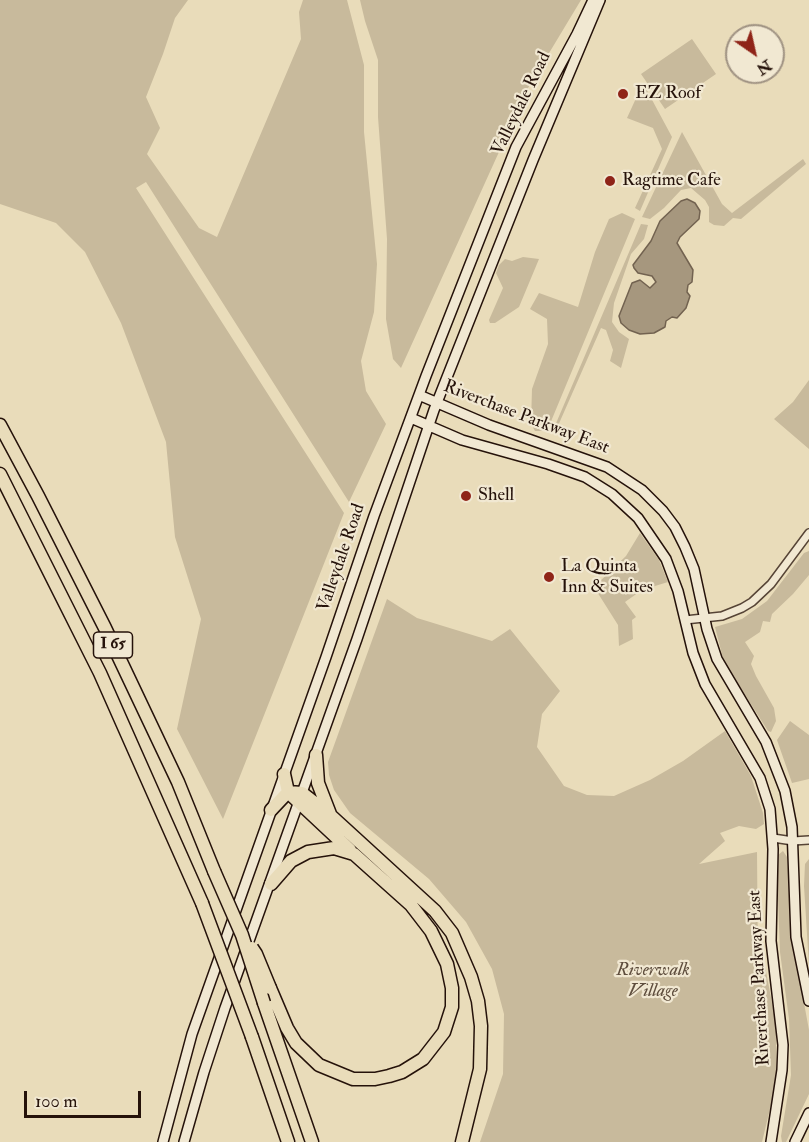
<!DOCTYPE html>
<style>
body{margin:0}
#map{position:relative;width:809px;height:1142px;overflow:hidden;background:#e9dcba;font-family:"IM FELL Double Pica",serif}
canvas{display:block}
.north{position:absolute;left:725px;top:24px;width:60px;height:60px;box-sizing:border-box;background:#f1e8d2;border:2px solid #9f9282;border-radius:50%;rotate:146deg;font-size:16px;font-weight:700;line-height:24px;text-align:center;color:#25120a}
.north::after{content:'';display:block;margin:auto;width:21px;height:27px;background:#8f2418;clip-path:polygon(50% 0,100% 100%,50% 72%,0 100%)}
.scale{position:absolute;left:24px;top:1091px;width:117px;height:27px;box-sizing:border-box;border:3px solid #25120a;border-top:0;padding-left:8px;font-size:18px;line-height:21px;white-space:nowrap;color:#25120a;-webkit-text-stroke:4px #f1e8d2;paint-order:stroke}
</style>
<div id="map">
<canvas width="809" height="1142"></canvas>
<div class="north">N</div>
<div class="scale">100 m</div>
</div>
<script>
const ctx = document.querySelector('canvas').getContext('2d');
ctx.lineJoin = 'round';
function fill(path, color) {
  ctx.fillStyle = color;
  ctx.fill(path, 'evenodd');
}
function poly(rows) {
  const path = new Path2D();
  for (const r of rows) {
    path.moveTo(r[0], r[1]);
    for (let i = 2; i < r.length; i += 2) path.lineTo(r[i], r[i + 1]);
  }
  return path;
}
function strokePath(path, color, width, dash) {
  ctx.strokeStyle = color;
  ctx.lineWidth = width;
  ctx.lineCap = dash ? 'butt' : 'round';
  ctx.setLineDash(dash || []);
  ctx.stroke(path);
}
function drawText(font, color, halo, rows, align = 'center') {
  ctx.font = font + ' "IM FELL Double Pica",serif';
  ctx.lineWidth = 4.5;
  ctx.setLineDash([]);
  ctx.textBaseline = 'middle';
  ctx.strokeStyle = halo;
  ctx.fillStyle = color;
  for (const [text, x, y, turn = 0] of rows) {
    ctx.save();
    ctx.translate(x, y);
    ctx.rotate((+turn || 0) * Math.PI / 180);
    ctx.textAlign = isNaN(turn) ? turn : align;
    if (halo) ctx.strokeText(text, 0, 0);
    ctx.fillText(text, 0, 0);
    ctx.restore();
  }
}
const green = poly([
 [0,0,188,0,175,18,163,54,146,97,160,128,147,154,199,228,217,237,301,39,299,12,303,0,347,0,364,65,364,132,377,264,374,312,361,361,366,391,386,424,349,502,146,182,136,188,344,513,223,819,177,729,201,619,175,537,166,442,121,323,85,252,56,223,0,204],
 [360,0,581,0,528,88,401,368,393,359,386,319,387,239,378,117,378,60,365,21],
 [692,39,716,74,665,109,641,74],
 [643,83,672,137,640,211,635,208,662,149,653,128,627,118],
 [682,132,722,204,732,213,803,159,806,164,741,219,733,218,724,226,714,225,709,222,709,207,705,200,691,188,681,190,664,208,650,219,642,217],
 [622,213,635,219,547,431,535,431,531,424,532,389,548,344,547,319,530,309,539,293,578,307,595,252,609,219],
 [641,224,648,225,644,239,631,254,614,303,612,322,619,332,629,339,621,368,610,361,613,350,606,330,601,328,557,428,554,428],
 [523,257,539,259,519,307,495,323,490,323,489,320,503,288,496,273,499,265,505,259,512,261],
 [809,380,809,449,774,419,793,402],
 [640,533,659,560,668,582,642,590,625,602,636,617,632,620,633,639,619,646,618,625,594,587,626,556],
 [809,551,809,575,793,594,772,614,770,622,763,621,760,632,745,642,754,656,751,664,756,676,774,708,776,721,771,732,768,731,724,662,715,627,742,619,767,601,804,553],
 [387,599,417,618,492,641,510,629,560,691,542,714,537,747,564,786,587,795,614,796,650,780,683,761,725,731,751,776,763,813,764,824,756,829,739,826,720,833,725,841,699,864,757,852,758,973,765,966,776,1024,776,1084,762,1142,480,1142,503,1074,504,1014,492,969,466,922,429,879,350,813,334,790,329,775,328,762],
 [790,721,809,735,809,779,792,783,777,740],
 [783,851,787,857,793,944,809,1030,809,1094,786,1142,782,1142,781,1136,791,1075,789,1019,780,952,777,873,778,855],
 [809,859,809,966,804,886,805,864]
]);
const water = poly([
 [687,199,695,203,700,211,699,219,680,237,677,243,693,270,692,282,688,285,687,292,690,296,686,308,677,318,672,317,666,321,665,327,654,333,640,334,629,330,621,323,619,316,632,283,640,280,650,288,656,282,652,276,638,273,634,268,633,265,651,241,660,221,681,201,687,199]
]);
const street = poly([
 [685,620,722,616,742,608,752,602,771,584,809,533],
 [773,838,793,841,809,840]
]);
const secondary = poly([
 [419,395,489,425,607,467,642,490,663,511,675,527,685,547,694,569,707,629,717,659,766,742,785,791,792,827,796,937,809,1001],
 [411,418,462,440,548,464,585,477,612,494,638,518,666,559,678,591,693,653,705,684,760,778,770,809,773,849,771,941,783,1045,782,1070,771,1142],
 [163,1142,192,1034,326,657,374,516,426,376,516,147,577,34,593,0],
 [184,1142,204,1072,225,1008,357,639,434,410,533,160,600,0],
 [795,1142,809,1113]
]);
const highway = poly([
 [0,425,38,496,105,628,178,782,214,871],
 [0,474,100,673,202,903],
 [316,755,318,783,330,814],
 [284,774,288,792,350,850],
 [271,810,288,792,302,793,330,815,435,911,452,933,471,977,478,1001,481,1026,480,1069,462,1142],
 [270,988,287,1028,296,1043,319,1065,353,1079,375,1079,389,1076,402,1072,423,1059,444,1032,452,1007,452,988,447,964,431,931,411,905,354,854,334,848,308,852,291,861,271,884],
 [264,1003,312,1142],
 [252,1037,288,1142]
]);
const highwayBridge = poly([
 [214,871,242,935,264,1003],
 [202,903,252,1037],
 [252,948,256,954,270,988]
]);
const markers = [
 [623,94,6,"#8f2418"],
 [610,181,6,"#8f2418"],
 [466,496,6,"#8f2418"],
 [549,577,6,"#8f2418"]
];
const shields = [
 [113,645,39]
];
const shieldNames = [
 ["I 65",113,645]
];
const poiNames = [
 ["EZ Roof",635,94],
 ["Ragtime Cafe",622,181],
 ["Shell",478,496],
 ["La Quinta",561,567],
 ["Inn & Suites",561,588]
];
const streetNames = [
 ["Valleydale Road",522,104,-64],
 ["Riverchase Parkway East",526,418,21],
 ["Valleydale Road",342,558,-71],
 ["Riverchase Parkway East",760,978,-93]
];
const parkNames = [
 ["Riverwalk",653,971],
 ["Village",653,992]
];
fill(green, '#c8ba9c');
fill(water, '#a6977e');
strokePath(water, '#726250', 1.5);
strokePath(street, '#564436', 10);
strokePath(secondary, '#25120a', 12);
strokePath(highway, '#25120a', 15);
strokePath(street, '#f1e8d2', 7);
strokePath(secondary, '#f1e8d2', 9);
strokePath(highway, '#e9dcba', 12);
strokePath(highwayBridge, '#25120a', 15, []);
strokePath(highwayBridge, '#e9dcba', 12);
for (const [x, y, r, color] of markers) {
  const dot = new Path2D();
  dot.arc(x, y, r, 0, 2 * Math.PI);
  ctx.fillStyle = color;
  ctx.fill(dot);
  strokePath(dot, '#f1e8d2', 2);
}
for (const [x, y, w] of shields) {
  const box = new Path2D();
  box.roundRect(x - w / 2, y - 13, w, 26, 4.5);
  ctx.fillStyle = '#f1e8d2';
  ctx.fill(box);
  strokePath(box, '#25120a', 1.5);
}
drawText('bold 16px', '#25120a', null, shieldNames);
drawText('18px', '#25120a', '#f1e8d2', poiNames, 'left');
drawText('18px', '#25120a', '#f1e8d2', streetNames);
drawText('italic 18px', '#5e4d3d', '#f1e8d2', parkNames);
</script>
